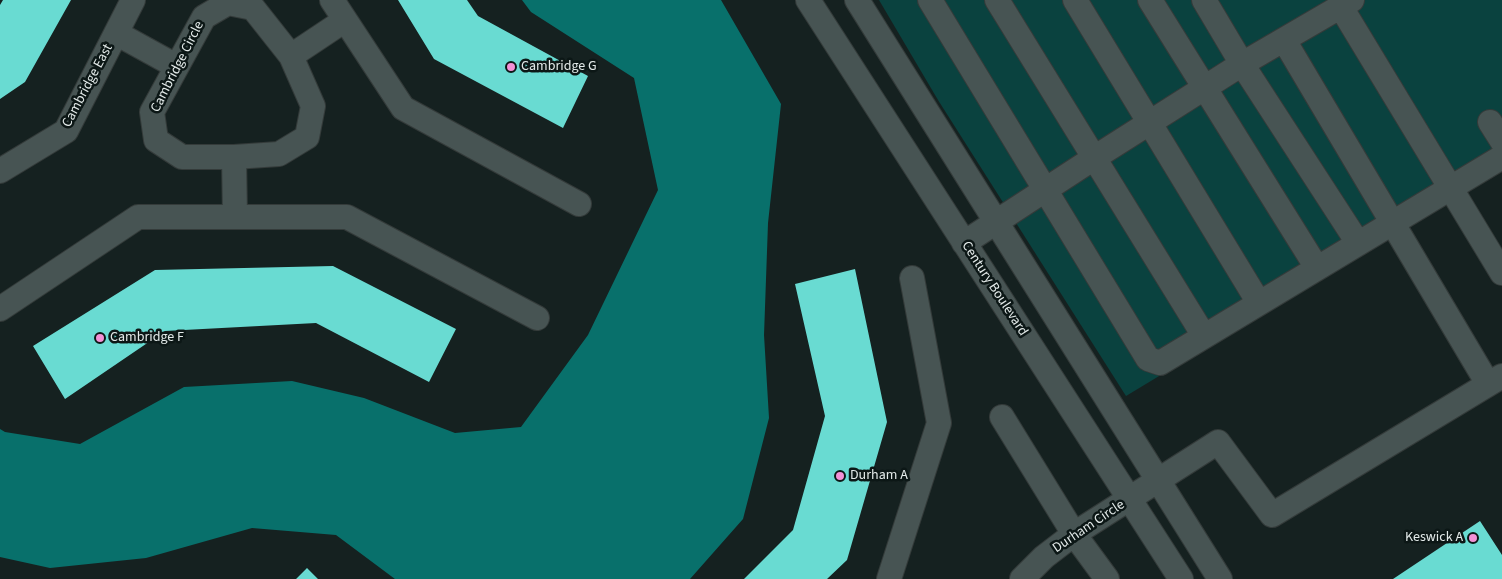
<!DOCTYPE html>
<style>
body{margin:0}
canvas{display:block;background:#152120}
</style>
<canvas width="1502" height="579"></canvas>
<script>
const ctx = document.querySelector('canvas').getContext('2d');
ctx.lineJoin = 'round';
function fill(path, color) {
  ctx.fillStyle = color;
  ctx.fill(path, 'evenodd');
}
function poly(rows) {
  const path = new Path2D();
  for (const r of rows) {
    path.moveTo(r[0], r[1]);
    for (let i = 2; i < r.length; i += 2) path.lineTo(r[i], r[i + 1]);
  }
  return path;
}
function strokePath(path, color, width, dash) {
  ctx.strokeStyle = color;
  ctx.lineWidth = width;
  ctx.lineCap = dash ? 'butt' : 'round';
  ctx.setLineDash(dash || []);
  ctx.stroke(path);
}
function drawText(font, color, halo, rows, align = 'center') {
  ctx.font = font + ' "Source Sans 3",sans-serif';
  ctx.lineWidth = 5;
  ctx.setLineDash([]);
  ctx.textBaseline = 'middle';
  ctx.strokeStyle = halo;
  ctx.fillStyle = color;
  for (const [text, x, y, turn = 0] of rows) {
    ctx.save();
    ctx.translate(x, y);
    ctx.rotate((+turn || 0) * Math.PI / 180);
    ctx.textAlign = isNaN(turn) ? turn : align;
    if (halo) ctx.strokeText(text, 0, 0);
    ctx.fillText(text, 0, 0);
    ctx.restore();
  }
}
const green = poly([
 [879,0,1502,0,1502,169,1126,396,938,100]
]);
const water = poly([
 [522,0,721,0,781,104,768,223,764,335,769,418,743,519,690,579,395,579,336,535,252,528,146,558,50,568,0,557,0,429,5,432,80,444,184,387,292,381,364,398,455,433,521,427,588,335,658,190,634,78,531,12]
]);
const building = poly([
 [3,0,71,0,25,82,0,99,0,5],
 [398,0,467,0,478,16,588,76,563,128,434,59],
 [333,266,456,329,429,382,316,323,165,331,65,399,33,346,155,270],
 [855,269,887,422,847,560,827,579,744,579,793,530,825,416,795,284],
 [1480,521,1502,555,1502,579,1393,579],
 [307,568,318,579,296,579]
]);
const minor = poly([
 [332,0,403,108,579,204],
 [808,0,1181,579],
 [857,0,1220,579],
 [930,0,1148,359,1160,363,1502,157],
 [997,0,1204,336],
 [1075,0,1259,303],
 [1150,0,1317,268],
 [1204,0,1242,64,1358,243],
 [228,3,253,8,291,56,313,106,307,137,279,154,234,157,182,157,156,140,152,112,204,17,228,3],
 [1341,7,1502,273],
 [116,33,176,66],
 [1284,40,1488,384],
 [291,56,345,20],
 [1490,122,1502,141],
 [234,157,235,217],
 [0,171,66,131,133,0],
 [964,243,1094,158,1242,64,1352,0],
 [0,309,138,217,347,217,537,318],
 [1002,417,1074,534,1107,579],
 [889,579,939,423,912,278],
 [1022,579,1044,557,1074,534,1218,442,1272,515,1502,376]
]);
const markers = [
 [511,67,5,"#f391d6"],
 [100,338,5,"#f391d6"],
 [840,476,5,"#f391d6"],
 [1473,538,5,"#f391d6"]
];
const streetNames = [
 ["Cambridge Circle",178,67,-63],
 ["Cambridge East",88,86,-62],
 ["Century Boulevard",994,289,57],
 ["Durham Circle",1089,527,-34]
];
const poiNames = [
 ["Cambridge G",521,67],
 ["Cambridge F",110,338],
 ["Durham A",850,476],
 ["Keswick A",1463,538,"right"]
];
fill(green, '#0a423f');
fill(water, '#08706b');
fill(building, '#69dbd2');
strokePath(minor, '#343b3a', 26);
strokePath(minor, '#475453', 24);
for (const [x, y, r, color] of markers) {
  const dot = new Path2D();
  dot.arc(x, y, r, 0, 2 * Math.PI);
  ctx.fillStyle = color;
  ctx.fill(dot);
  strokePath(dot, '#0c1716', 2);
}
drawText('14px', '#e3eae9', '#0c1716', streetNames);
drawText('14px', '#e3eae9', '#0c1716', poiNames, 'left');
</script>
